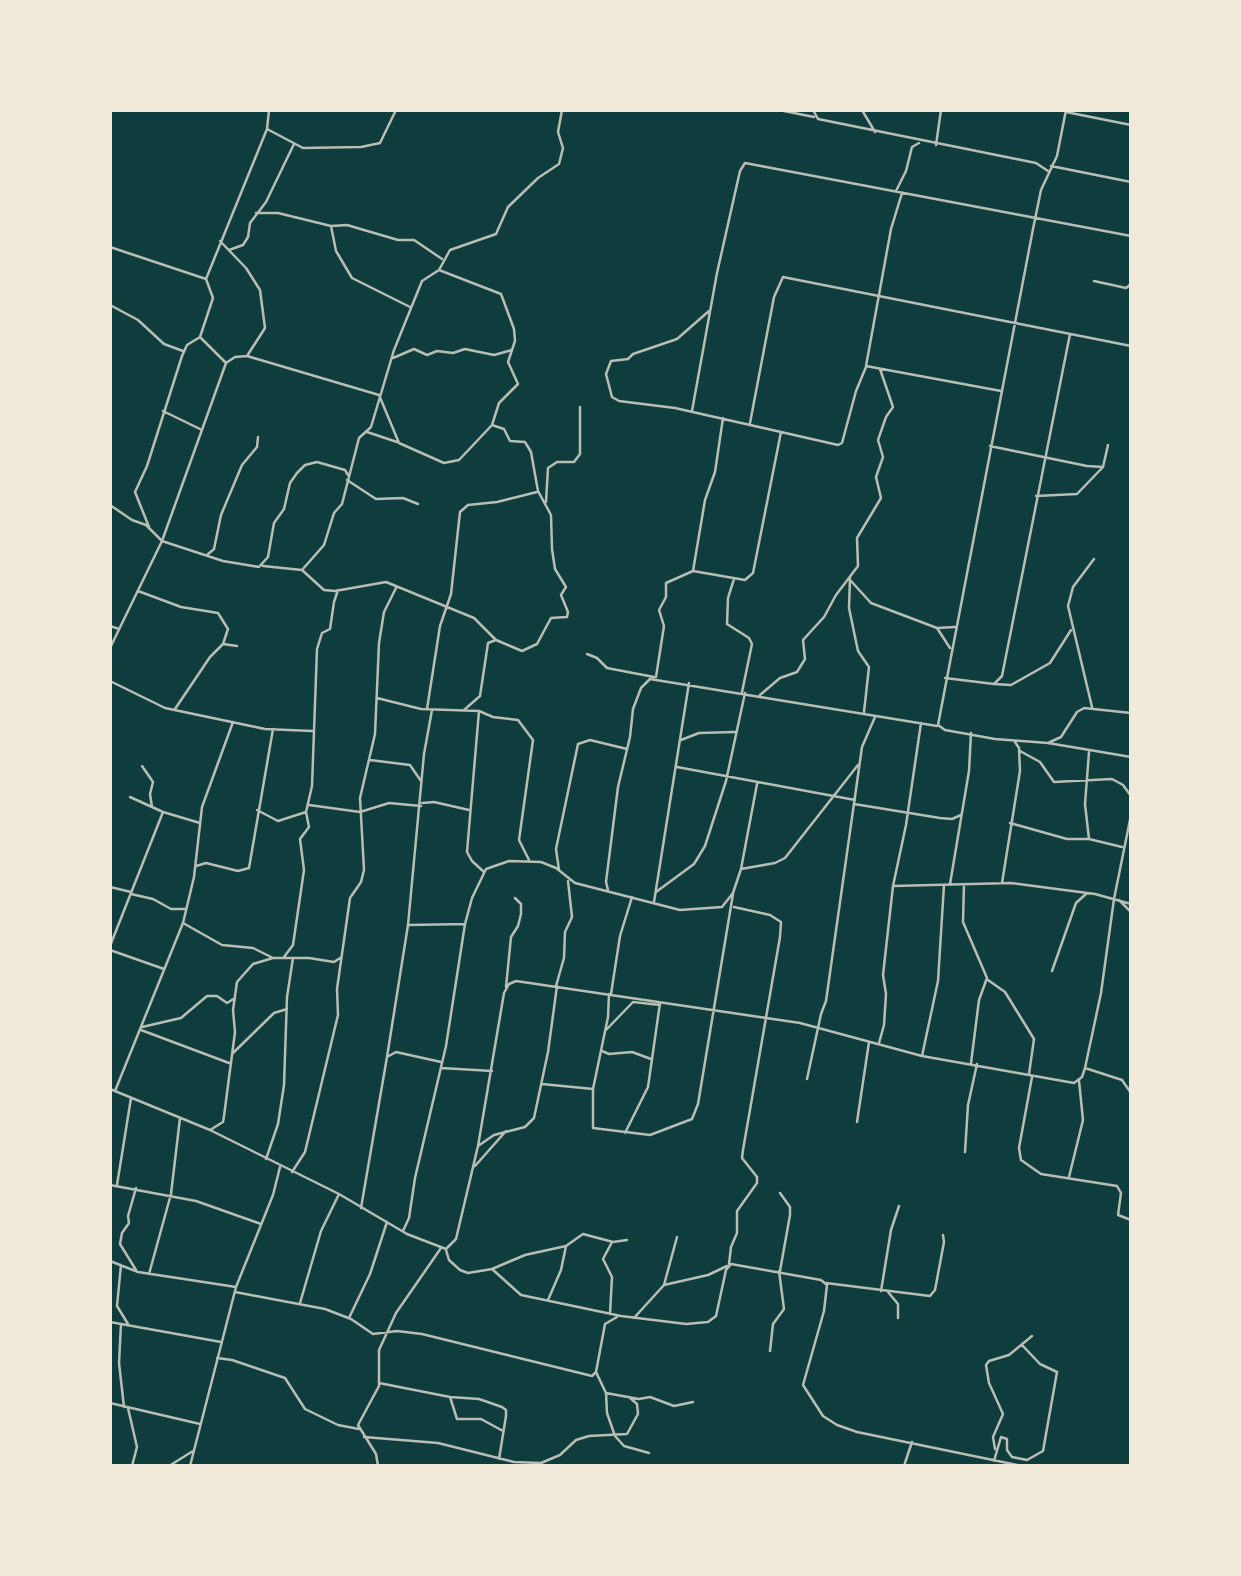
<!DOCTYPE html>
<style>
body{margin:0}
#map{position:relative;width:1241px;height:1576px;overflow:hidden;background:#0f3d3e;font-family:"Source Sans 3",sans-serif}
canvas{display:block}
.frame{position:absolute;inset:0;border:112px solid #f1e9da;pointer-events:none}
</style>
<div id="map">
<canvas width="1241" height="1576"></canvas>
<div class="frame"></div>
</div>
<script>
const ctx = document.querySelector('canvas').getContext('2d');
ctx.lineJoin = 'round';
function poly(rows) {
  const path = new Path2D();
  for (const r of rows) {
    path.moveTo(r[0], r[1]);
    for (let i = 2; i < r.length; i += 2) path.lineTo(r[i], r[i + 1]);
  }
  return path;
}
function strokePath(path, color, width, dash) {
  ctx.strokeStyle = color;
  ctx.lineWidth = width;
  ctx.lineCap = dash ? 'butt' : 'round';
  ctx.setLineDash(dash || []);
  ctx.stroke(path);
}
const minor = poly([
 [779,110,814,117],
 [813,110,818,119,1036,163,1048,171],
 [862,110,875,132],
 [1066,110,1057,156,1041,190,1033,229,938,725,945,730,995,739,1048,743,1131,757],
 [1066,112,1131,125],
 [267,129,303,148,361,147,380,143,396,110],
 [936,145,941,110],
 [1051,166,1131,182],
 [896,191,906,171,912,147,919,143],
 [902,193,891,229,866,366,1001,391],
 [256,213,278,213,331,226,347,225,398,240,414,240,442,259],
 [331,226,336,251,352,278,410,307],
 [220,241,246,268,260,290,265,328,247,356],
 [110,247,206,279,213,298,200,337,226,363,162,541,110,648],
 [229,250,243,245,248,237,250,223,266,202,294,144],
 [439,270,501,294,514,329,515,341,508,362,518,384,499,403,492,425],
 [206,279,267,129,269,110],
 [1094,281,1126,288,1131,284],
 [110,305,138,320,164,344,183,351],
 [393,358,414,349,427,355,437,351,453,353,465,349,494,355,512,350],
 [226,363,235,357,247,356,379,395,399,443,444,463,459,460,492,425,504,429,510,441,525,442,531,452,538,491,551,515,552,549,555,569,566,587,561,595,568,612,567,617,551,618,537,644,522,651,496,640,474,618,386,582,335,591,324,590,302,570,263,566],
 [163,411,202,430],
 [692,411,717,273,740,171,745,163,1131,236],
 [750,423,774,297,783,277,1131,346],
 [367,432,397,442],
 [781,432,838,445,842,443,856,391,866,367],
 [990,446,1087,466,1103,467],
 [347,480,376,499,403,498,418,504],
 [1036,496,1077,494,1103,467,1108,445],
 [546,502,548,468,557,462,574,462,580,454,580,407],
 [110,505,132,520,146,525,162,541,223,561,259,567,268,557,274,523,284,509,290,483,297,473,305,465,317,462,345,470,348,475],
 [149,527,135,492,147,466,182,356,187,345,200,337],
 [207,555,214,549,221,515,242,465,257,447,258,437],
 [302,570,324,545,334,513,342,504,359,438,371,427,394,350,422,281,439,270,450,250,496,234,508,207,538,178,559,164,563,148,558,132,562,110],
 [693,571,705,500,715,472,723,418],
 [850,578,849,608,858,651,869,667,864,712],
 [734,579,728,598,727,624,749,638,752,644,742,692],
 [851,581,871,603,937,628,955,627],
 [138,591,181,607,218,613,228,629,223,644],
 [110,626,119,629],
 [937,628,950,648],
 [587,654,597,658,607,668,654,677],
 [656,677,664,626,659,610,666,597,666,583,693,571,745,580,753,573,781,432,675,408,619,401,612,397,606,374,611,361,628,359,633,354,677,339,709,311],
 [945,678,994,684,1002,676,1070,334],
 [110,681,165,708,265,729,312,731],
 [994,684,1011,685,1050,663,1071,630],
 [760,695,780,678,797,672,805,659,803,640,824,617,836,595,858,566,857,538,881,498,876,477,883,457,878,440,886,417,893,407,880,369],
 [377,698,421,709,479,711,493,717,518,720,533,740,519,840,529,860],
 [1092,707,1068,606,1073,587,1094,559],
 [175,709,210,657,223,644,237,646],
 [427,709,440,626,451,594,460,512,468,505,497,502,537,492],
 [464,710,480,696,488,643,496,640],
 [479,711,467,852,472,861,484,872],
 [681,740,699,733,735,732],
 [1048,743,1061,737,1077,712,1084,708,1131,713],
 [1020,751,1040,762,1054,782,1112,779,1123,785,1131,796],
 [1089,752,1085,804,1089,839],
 [370,760,410,765,421,781],
 [142,766,153,782,150,794,152,807],
 [677,767,855,800],
 [130,797,163,812,200,823],
 [422,803,434,802,469,810],
 [854,804,940,818,952,819,961,815],
 [309,805,360,812,389,803,421,806],
 [257,810,278,821,306,812,312,786,317,649,322,633,330,629,334,602,338,590],
 [1010,823,1067,839,1089,839,1122,847],
 [196,866,206,863,238,871,249,868,273,729],
 [741,869,775,863,785,858,858,765],
 [559,870,556,849,578,744,590,740,627,749],
 [1002,883,1020,771,1019,748,1015,742],
 [950,884,969,771,971,733],
 [964,884,963,922,987,978,979,1000,971,1063],
 [893,886,1011,883,1095,894,1131,904],
 [110,887,131,892],
 [608,890,606,882,618,787,630,737,633,709,641,688,650,679,937,726],
 [656,892,694,864,705,846,726,781,745,693],
 [131,894,153,899,171,909,186,909],
 [1119,900,1131,912],
 [654,902,689,683],
 [183,923,222,945,253,948,273,958,309,958,334,962,340,958],
 [408,925,424,754,432,710],
 [110,946,163,812],
 [110,950,164,969],
 [284,957,293,945,304,870,300,839,309,827,306,812],
 [1052,971,1076,903,1087,893],
 [988,980,1005,992,1034,1039,1029,1074],
 [556,986,564,958,565,932,572,917,568,881],
 [506,987,511,937,518,926,521,914,521,904,515,898],
 [609,994,608,1017,593,1089,593,1128,650,1135,692,1119,698,1104,733,894],
 [611,994,620,936,632,897],
 [142,1027,181,1018,207,996,217,996,227,1003,235,998],
 [141,1030,229,1063],
 [606,1030,633,1002,660,1005],
 [879,1043,884,1025,886,994,883,975,893,886,906,825,921,723],
 [602,1051,609,1054,632,1052,651,1059],
 [232,1054,274,1013,287,1009],
 [922,1056,938,981,944,885],
 [387,1057,408,925,465,924],
 [441,1068,492,1071],
 [1085,1068,1122,1080,1131,1093],
 [1032,1077,1019,1148,1021,1160,1041,1174,1117,1186,1121,1193,1118,1215,1131,1220],
 [807,1079,821,1014,826,1001,862,747,875,717],
 [542,1084,593,1089],
 [110,1089,210,1130,339,1194,407,1234,446,1249,456,1239,478,1146,504,993,509,984,516,981,800,1023,922,1056,1074,1083,1082,1077,1085,1068,1101,993,1114,899,1131,815],
 [115,1091,183,923,194,877,202,807,233,722],
 [857,1122,869,1042],
 [210,1130,223,1122,224,1116,235,1032,233,1010,237,982,253,964,273,958],
 [625,1133,648,1087,660,1003],
 [478,1146,494,1135,525,1127,534,1118,548,1052,557,986],
 [965,1152,968,1105,977,1064],
 [266,1159,278,1124,284,1085,287,997,293,958],
 [475,1166,506,1131],
 [292,1172,305,1152,338,1015,337,989,350,898,361,882,364,870,360,798,375,734,379,643,384,612,396,588],
 [1069,1177,1083,1120,1079,1081],
 [110,1185,196,1201,261,1224],
 [117,1185,131,1098],
 [136,1188,128,1216,129,1223,122,1233,120,1244,136,1270],
 [780,1193,790,1207,790,1215,780,1271],
 [361,1208,387,1057,396,1052,441,1062],
 [403,1231,409,1218,415,1178,446,1046,465,924,472,898,486,869,509,861,541,862,556,868,575,883,680,910,722,907,733,893,741,869,757,784],
 [446,1250,449,1260,460,1270,468,1273,492,1269,521,1295,621,1316,686,1324,708,1322,716,1316,726,1270,731,1264,821,1280,827,1285,824,1311,803,1385,823,1416,837,1425,857,1432,1022,1466],
 [110,1261,138,1272,236,1287],
 [729,1264,731,1247,737,1233,737,1211,757,1183,757,1177,742,1158,743,1150,780,937,781,922,770,915,734,907],
 [121,1265,117,1306,128,1324],
 [492,1269,525,1255,566,1246,583,1234,613,1242,627,1240],
 [149,1274,171,1194,180,1118],
 [826,1283,930,1296,935,1290,944,1242,943,1235],
 [664,1285,677,1237],
 [881,1291,891,1230,899,1206],
 [235,1292,325,1309,351,1319,373,1334,397,1331,422,1334,592,1376,596,1372,605,1324,617,1317],
 [888,1292,898,1304,898,1318],
 [548,1300,561,1270,566,1246],
 [300,1303,321,1231,339,1194],
 [610,1314,612,1277,603,1259,612,1242],
 [349,1318,370,1274,387,1222],
 [634,1318,664,1285,708,1275,727,1266],
 [110,1322,221,1342],
 [121,1324,119,1363,124,1407],
 [770,1351,773,1324,784,1309,779,1271],
 [217,1358,232,1360,285,1378,305,1409,338,1425,359,1429],
 [596,1372,606,1393,607,1413,615,1436,624,1446,649,1453],
 [379,1383,450,1397,479,1399,502,1407,506,1410,506,1416,499,1459],
 [606,1393,639,1399,650,1397,674,1406,693,1402],
 [450,1397,457,1419,481,1419,503,1431],
 [110,1403,200,1424],
 [128,1408,137,1447,132,1466],
 [364,1437,438,1443,514,1462,541,1463,560,1455,576,1440,589,1436,627,1434,638,1414,637,1404,629,1397],
 [995,1449,993,1437,1003,1414,989,1383,986,1365,989,1361,1009,1355,1032,1336],
 [994,1461,1001,1437,1007,1439,1007,1450,1012,1457,1027,1460,1043,1451,1057,1372,1040,1364,1022,1345],
 [169,1466,193,1451],
 [190,1466,236,1287,273,1195,280,1167],
 [378,1466,376,1454,358,1425,379,1386,379,1350,396,1313,441,1248],
 [904,1466,912,1442]
]);
strokePath(minor, '#b8beb3', 2.5);
</script>
